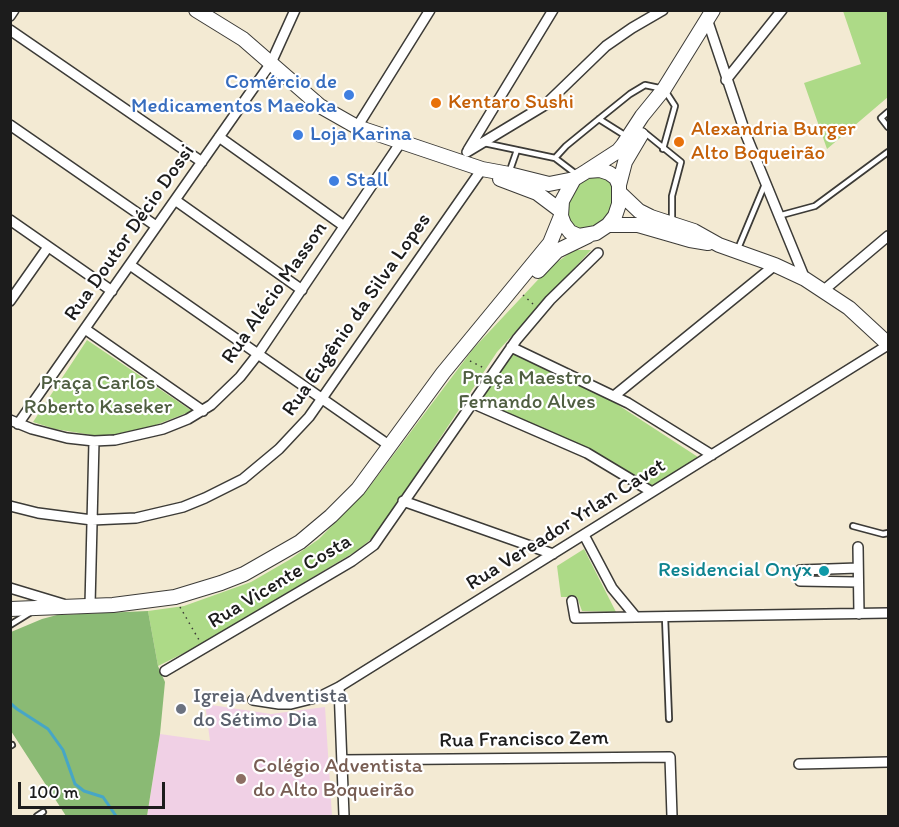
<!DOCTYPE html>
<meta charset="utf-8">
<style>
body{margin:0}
#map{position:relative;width:899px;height:827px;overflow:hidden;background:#f3ead3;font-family:Itim,sans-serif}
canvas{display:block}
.frame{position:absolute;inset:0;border:12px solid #1c1c1c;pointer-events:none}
.scale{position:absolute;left:18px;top:782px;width:147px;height:27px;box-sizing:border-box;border:3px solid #1c1c1c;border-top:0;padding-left:8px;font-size:18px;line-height:21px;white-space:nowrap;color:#1c1c1c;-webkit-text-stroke:4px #fff;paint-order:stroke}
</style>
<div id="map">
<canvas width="899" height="827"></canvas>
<div class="frame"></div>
<div class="scale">100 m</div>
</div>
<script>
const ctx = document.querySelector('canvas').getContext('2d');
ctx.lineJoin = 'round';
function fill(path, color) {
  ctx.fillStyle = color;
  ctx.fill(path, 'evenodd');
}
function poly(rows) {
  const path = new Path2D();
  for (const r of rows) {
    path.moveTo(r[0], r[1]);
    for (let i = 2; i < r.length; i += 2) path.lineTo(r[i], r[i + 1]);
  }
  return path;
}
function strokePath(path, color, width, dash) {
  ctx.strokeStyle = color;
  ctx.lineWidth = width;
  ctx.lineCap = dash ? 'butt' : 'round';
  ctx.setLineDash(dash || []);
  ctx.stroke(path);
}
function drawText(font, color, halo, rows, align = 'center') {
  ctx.font = font + ' Itim,sans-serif';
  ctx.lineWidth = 4.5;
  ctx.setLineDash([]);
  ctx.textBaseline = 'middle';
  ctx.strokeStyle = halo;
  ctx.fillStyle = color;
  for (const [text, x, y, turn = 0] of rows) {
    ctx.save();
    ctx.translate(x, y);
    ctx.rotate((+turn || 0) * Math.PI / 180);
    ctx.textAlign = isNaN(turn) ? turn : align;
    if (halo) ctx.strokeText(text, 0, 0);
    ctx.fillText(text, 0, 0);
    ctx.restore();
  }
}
const built = poly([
 [205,704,271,714,325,707,332,816,147,816,160,734,210,741]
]);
const green = poly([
 [843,11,888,11,888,97,827,149,804,83,861,64],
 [593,174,609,180,613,187,615,195,611,214,592,230,576,229,570,224,566,209,575,185],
 [574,250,591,250,497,352,382,526,371,539,358,550,200,645,158,666,148,611,184,606,251,582,289,560,319,539,367,490,473,349,549,268],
 [87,340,192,411,153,426,117,434,98,436,55,429,33,422],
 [513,353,612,401,701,459,655,487,589,449,480,401],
 [584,549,616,612,582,611,577,597,561,597,557,566]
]);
const forest = poly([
 [148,611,158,666,165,682,160,734,147,816,66,816,11,731,11,632,42,619,57,615]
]);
const stream = poly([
 [10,703,17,709,48,729,63,750,75,784,84,791,103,797,116,816]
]);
const path = poly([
 [523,295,533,304],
 [470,361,484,368],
 [180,607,199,640]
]);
const lane = poly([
 [888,112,881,118,888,127],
 [599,119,626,136],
 [644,132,681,162,672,196,672,221],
 [484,143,555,158,566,146,599,119,630,94,645,85,664,89,675,106,663,149],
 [555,158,576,174],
 [509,173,517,150],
 [778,216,815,206,888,152],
 [737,251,765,184],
 [853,526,883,534,888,533],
 [665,617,669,719],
 [10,625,31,612],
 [10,746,12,745],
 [37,816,43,812]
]);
const street = poly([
 [10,16,14,10],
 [707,19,746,135,805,279],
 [10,30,202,162],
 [726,80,782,10],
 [10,125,156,226],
 [357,127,430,10],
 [219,137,344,226],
 [468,150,553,10],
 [467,152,545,105,606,46,632,28,663,10],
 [175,200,302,290],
 [10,220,112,291],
 [130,265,390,446],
 [824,290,888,236],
 [10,301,48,247],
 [85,329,203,411],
 [511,347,628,403,712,455],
 [614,396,775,265],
 [472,403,587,453,652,492],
 [10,420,32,429,67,438,94,441,115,440,163,429,188,419,211,405,240,377,258,354,401,142],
 [18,424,271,63,295,10],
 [403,501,553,554],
 [10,506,38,513,92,520,136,518,183,507,205,498,243,479,279,449,309,417,482,169],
 [584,535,612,588,636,617,888,613],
 [858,547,859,614],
 [800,570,858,568],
 [800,581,858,582],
 [10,588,63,604],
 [572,601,575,618,636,617],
 [90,605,94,441],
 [165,671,352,561,374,545,517,339,550,300,598,253],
 [339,687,344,816],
 [253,700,279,704,291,704,319,697,339,687,888,345],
 [342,760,670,757,672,816],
 [799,764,888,762]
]);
const secondary = poly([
 [196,10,243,39,320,106,357,127,482,169,509,174,549,184,574,179],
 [600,170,609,173,616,178,619,185,619,204,615,216,608,225,596,233,579,236,570,232,564,224,561,216,562,201,574,179,587,171,600,170],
 [587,171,618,151,623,145,642,116,664,89,713,10],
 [500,179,537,193,561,211],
 [619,185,625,162,641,135],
 [620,193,639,211,651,217,694,231,719,245,775,265,805,279,849,308,888,344],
 [608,225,638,225,690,240,708,243],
 [538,271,557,251,588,236],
 [10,609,113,605,175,597,221,583,244,574,300,542,331,516,358,489,443,373,550,243,561,216]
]);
const markers = [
 [349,95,6,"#3f7fe0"],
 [436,103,6,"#e8710a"],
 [298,135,6,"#3f7fe0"],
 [679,142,6,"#e8710a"],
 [334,181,6,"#3f7fe0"],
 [824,571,6,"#0f9aa8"],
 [181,709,6,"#6b7280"],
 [241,779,6,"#8d6e63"]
];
const shopNames = [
 ["Comércio de",337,83,"right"],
 ["Medicamentos Maeoka",337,107,"right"],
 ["Loja Karina",310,135],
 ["Stall",346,181]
];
const foodNames = [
 ["Kentaro Sushi",448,103],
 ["Alexandria Burger",691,130],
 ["Alto Boqueirão",691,154]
];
const streetNames = [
 ["Rua Doutor Décio Dossi",130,233,-55],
 ["Rua Alécio Masson",275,293,-55],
 ["Rua Eugênio da Silva Lopes",357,315,-55],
 ["Rua Vereador Yrlan Cavet",566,525,-32],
 ["Rua Vicente Costa",280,582,-31],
 ["Rua Francisco Zem",524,740,-1]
];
const parkNames = [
 ["Praça Maestro",527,379],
 ["Fernando Alves",527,403],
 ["Praça Carlos",98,384],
 ["Roberto Kaseker",98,408]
];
const cultureNames = [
 ["Residencial Onyx",812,571]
];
const worshipNames = [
 ["Igreja Adventista",193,697],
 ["do Sétimo Dia",193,721]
];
const educationNames = [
 ["Colégio Adventista",253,767],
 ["do Alto Boqueirão",253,791]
];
fill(built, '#f0d0e5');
fill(green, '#adda87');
fill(forest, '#8aba74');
strokePath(stream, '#47a6c6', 3);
strokePath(lane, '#3c3b37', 8);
strokePath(street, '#3c3b37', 12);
strokePath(secondary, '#3c3b37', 16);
strokePath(path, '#3c3b37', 1.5, [1.5, 4.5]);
strokePath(lane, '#fff', 4.5);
strokePath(street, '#fff', 9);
strokePath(secondary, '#fff', 14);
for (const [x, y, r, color] of markers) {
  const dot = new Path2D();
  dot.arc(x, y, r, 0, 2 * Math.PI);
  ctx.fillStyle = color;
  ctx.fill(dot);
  strokePath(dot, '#fff', 2);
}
drawText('21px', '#366cbe', '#fff', shopNames, 'left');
drawText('21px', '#c56008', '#fff', foodNames, 'left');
drawText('21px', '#1c1c1c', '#fff', streetNames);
drawText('21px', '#4f5e41', '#fff', parkNames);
drawText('21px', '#0d838f', '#fff', cultureNames, 'right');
drawText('21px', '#5b616d', '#fff', worshipNames, 'left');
drawText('21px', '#785e54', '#fff', educationNames, 'left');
</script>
